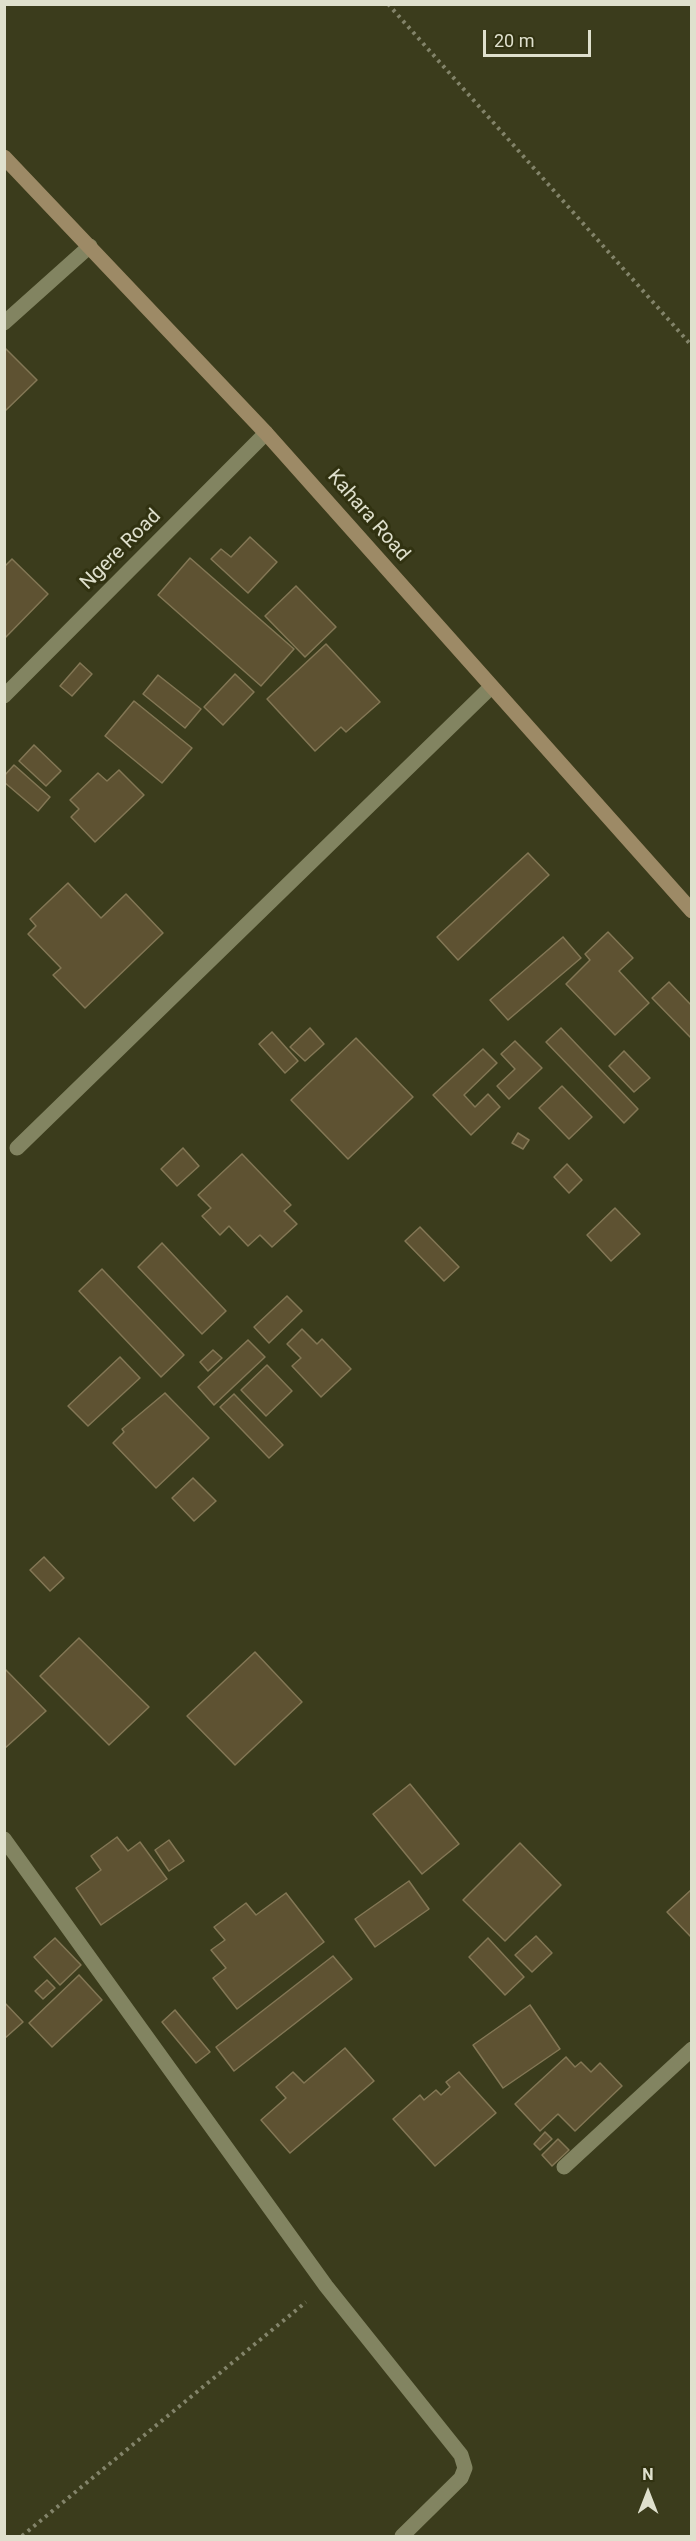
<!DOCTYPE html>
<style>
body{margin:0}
#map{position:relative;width:696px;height:2541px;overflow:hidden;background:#3b3c1c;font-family:Roboto,sans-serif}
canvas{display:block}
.frame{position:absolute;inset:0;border:6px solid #dfe0cd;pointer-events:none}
.north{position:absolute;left:618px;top:2463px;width:60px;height:60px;-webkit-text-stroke:4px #313211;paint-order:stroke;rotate:0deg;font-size:16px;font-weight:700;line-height:24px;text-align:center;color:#dfe0cd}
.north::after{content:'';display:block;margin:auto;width:21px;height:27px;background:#dfe0cd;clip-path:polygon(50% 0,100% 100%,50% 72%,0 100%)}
.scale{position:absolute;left:483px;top:30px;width:108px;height:27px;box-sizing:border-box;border:3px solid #dfe0cd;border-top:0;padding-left:8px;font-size:18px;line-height:21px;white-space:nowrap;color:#dfe0cd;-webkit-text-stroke:4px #313211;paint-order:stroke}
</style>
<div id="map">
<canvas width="696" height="2541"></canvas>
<div class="frame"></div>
<div class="north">N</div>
<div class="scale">20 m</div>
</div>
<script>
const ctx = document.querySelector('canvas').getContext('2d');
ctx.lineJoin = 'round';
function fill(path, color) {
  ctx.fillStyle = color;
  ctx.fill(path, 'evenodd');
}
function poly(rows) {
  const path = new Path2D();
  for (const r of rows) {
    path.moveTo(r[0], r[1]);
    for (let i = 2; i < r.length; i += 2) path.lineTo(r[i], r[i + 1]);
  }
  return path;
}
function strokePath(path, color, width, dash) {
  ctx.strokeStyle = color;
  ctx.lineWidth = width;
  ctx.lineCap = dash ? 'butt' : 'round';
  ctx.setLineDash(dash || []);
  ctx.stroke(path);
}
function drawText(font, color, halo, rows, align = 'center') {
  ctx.font = font + ' Roboto,sans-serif';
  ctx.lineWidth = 6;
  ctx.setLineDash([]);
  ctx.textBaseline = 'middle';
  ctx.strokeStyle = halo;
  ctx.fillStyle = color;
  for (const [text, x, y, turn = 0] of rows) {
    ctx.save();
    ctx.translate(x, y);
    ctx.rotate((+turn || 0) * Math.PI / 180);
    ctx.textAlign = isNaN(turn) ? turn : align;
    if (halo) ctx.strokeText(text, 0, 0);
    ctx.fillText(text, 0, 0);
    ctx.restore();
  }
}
const building = poly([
 [4,347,37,380,4,412,4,347],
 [250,537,277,562,248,593,211,559,221,549,231,557,250,537],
 [190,558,294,649,261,686,158,595,190,558],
 [12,559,48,594,4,639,4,567,12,559],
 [296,586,336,627,305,657,265,616,296,586],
 [326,644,380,702,346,732,341,727,315,751,267,699,326,644],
 [80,663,92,674,72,696,60,686,80,663],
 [235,674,254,692,223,725,204,707,235,674],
 [158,675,201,709,185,728,143,694,158,675],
 [134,701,192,748,162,783,105,736,134,701],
 [34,745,61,771,46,786,19,761,34,745],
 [14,765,50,797,38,811,4,782,4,776,14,765],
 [119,770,144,795,95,842,71,817,79,809,70,800,98,773,107,781,119,770],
 [528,853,549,875,458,960,437,937,528,853],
 [68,883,101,918,126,894,163,933,85,1008,53,975,61,968,28,934,36,926,30,919,68,883],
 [608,932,633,958,619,971,649,1003,615,1035,566,984,590,960,585,954,608,932],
 [563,937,581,958,508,1020,490,1000,563,937],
 [669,982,692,1006,691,1038,652,998,669,982],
 [310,1028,324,1044,305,1061,290,1047,310,1028],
 [561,1028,638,1109,624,1123,546,1042,561,1028],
 [272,1032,298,1061,285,1073,259,1044,272,1032],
 [356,1038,413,1097,348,1159,291,1100,356,1038],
 [515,1041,542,1068,509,1099,497,1086,515,1069,501,1054,515,1041],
 [483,1049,497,1063,464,1095,475,1107,488,1094,500,1107,471,1135,433,1095,483,1049],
 [624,1051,650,1078,634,1092,609,1066,624,1051],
 [562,1086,592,1117,569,1139,539,1108,562,1086],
 [518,1133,529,1140,523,1149,512,1143,518,1133],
 [183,1148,199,1166,177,1186,161,1169,183,1148],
 [242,1154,291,1205,284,1211,297,1224,272,1247,260,1235,248,1246,229,1226,220,1235,202,1216,211,1208,198,1195,242,1154],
 [567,1164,582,1180,569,1193,554,1177,567,1164],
 [615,1208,640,1234,611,1261,587,1235,615,1208],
 [420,1227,459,1267,444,1281,405,1241,420,1227],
 [162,1243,226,1311,202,1334,138,1267,162,1243],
 [102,1269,184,1355,161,1377,79,1291,102,1269],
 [287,1296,302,1311,269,1343,254,1327,287,1296],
 [302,1329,317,1344,322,1339,351,1369,321,1397,292,1366,301,1358,287,1344,302,1329],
 [248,1340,265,1357,214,1405,198,1387,248,1340],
 [213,1350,222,1358,208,1371,200,1362,213,1350],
 [120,1357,140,1378,88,1426,68,1406,120,1357],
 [267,1365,292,1391,266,1416,241,1390,267,1365],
 [165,1393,209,1438,156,1488,113,1443,124,1432,122,1429,165,1393],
 [234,1394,283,1445,269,1458,220,1407,234,1394],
 [193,1478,216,1501,194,1521,172,1498,193,1478],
 [44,1557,64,1578,50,1591,30,1570,44,1557],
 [79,1638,149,1707,109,1745,40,1676,79,1638],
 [255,1652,302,1702,235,1765,187,1716,255,1652],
 [4,1668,46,1711,4,1749,4,1668],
 [410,1784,459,1844,422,1874,373,1814,410,1784],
 [117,1837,128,1851,140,1842,167,1879,101,1925,76,1888,101,1870,91,1856,117,1837],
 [169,1840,184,1861,169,1871,155,1850,169,1840],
 [520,1843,561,1885,505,1941,463,1900,520,1843],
 [409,1881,429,1909,375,1947,355,1919,409,1881],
 [692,1889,692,1936,691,1937,667,1912,692,1889],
 [286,1893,324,1942,237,2009,213,1978,226,1968,211,1950,225,1940,214,1927,246,1903,256,1915,286,1893],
 [536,1936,552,1953,532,1972,515,1955,536,1936],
 [55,1938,81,1965,60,1985,34,1957,55,1938],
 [488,1938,524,1977,505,1995,469,1957,488,1938],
 [333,1956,352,1979,234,2071,216,2047,333,1956],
 [79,1975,102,2000,52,2047,29,2023,79,1975],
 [47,1980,55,1988,43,1999,35,1991,47,1980],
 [4,2002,23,2022,4,2039,4,2002],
 [530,2005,560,2049,503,2088,473,2045,530,2005],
 [175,2010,210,2052,196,2063,162,2022,175,2010],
 [345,2048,374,2081,290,2153,261,2120,286,2098,276,2087,293,2072,304,2083,345,2048],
 [566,2057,575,2067,581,2062,591,2072,600,2063,622,2086,575,2131,558,2114,540,2131,515,2104,566,2057],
 [459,2072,496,2113,435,2166,393,2119,420,2095,424,2100,436,2090,441,2095,450,2087,446,2082,459,2072],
 [545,2132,552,2139,540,2150,534,2144,545,2132],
 [558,2139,569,2150,552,2166,542,2155,558,2139]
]);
const path = poly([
 [388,4,692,346],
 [22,2536,306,2302]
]);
const lane = poly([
 [4,323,90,246],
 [17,1148,490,688]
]);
const street = poly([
 [4,696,266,433],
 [4,1839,326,2286,461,2455,465,2468,461,2478,402,2536],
 [564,2167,692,2049]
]);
const secondary = poly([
 [4,157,266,433,692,911]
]);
const streetNames = [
 ["Kahara Road",368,516,49],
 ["Ngere Road",121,550,-45]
];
fill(building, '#5e5232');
strokePath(building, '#837755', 1.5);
strokePath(path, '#83846a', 4, [3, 4.5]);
strokePath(lane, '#828461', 15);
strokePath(street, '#828461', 15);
strokePath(secondary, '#9d8a66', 15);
drawText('20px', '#dfe0cd', '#313211', streetNames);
</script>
